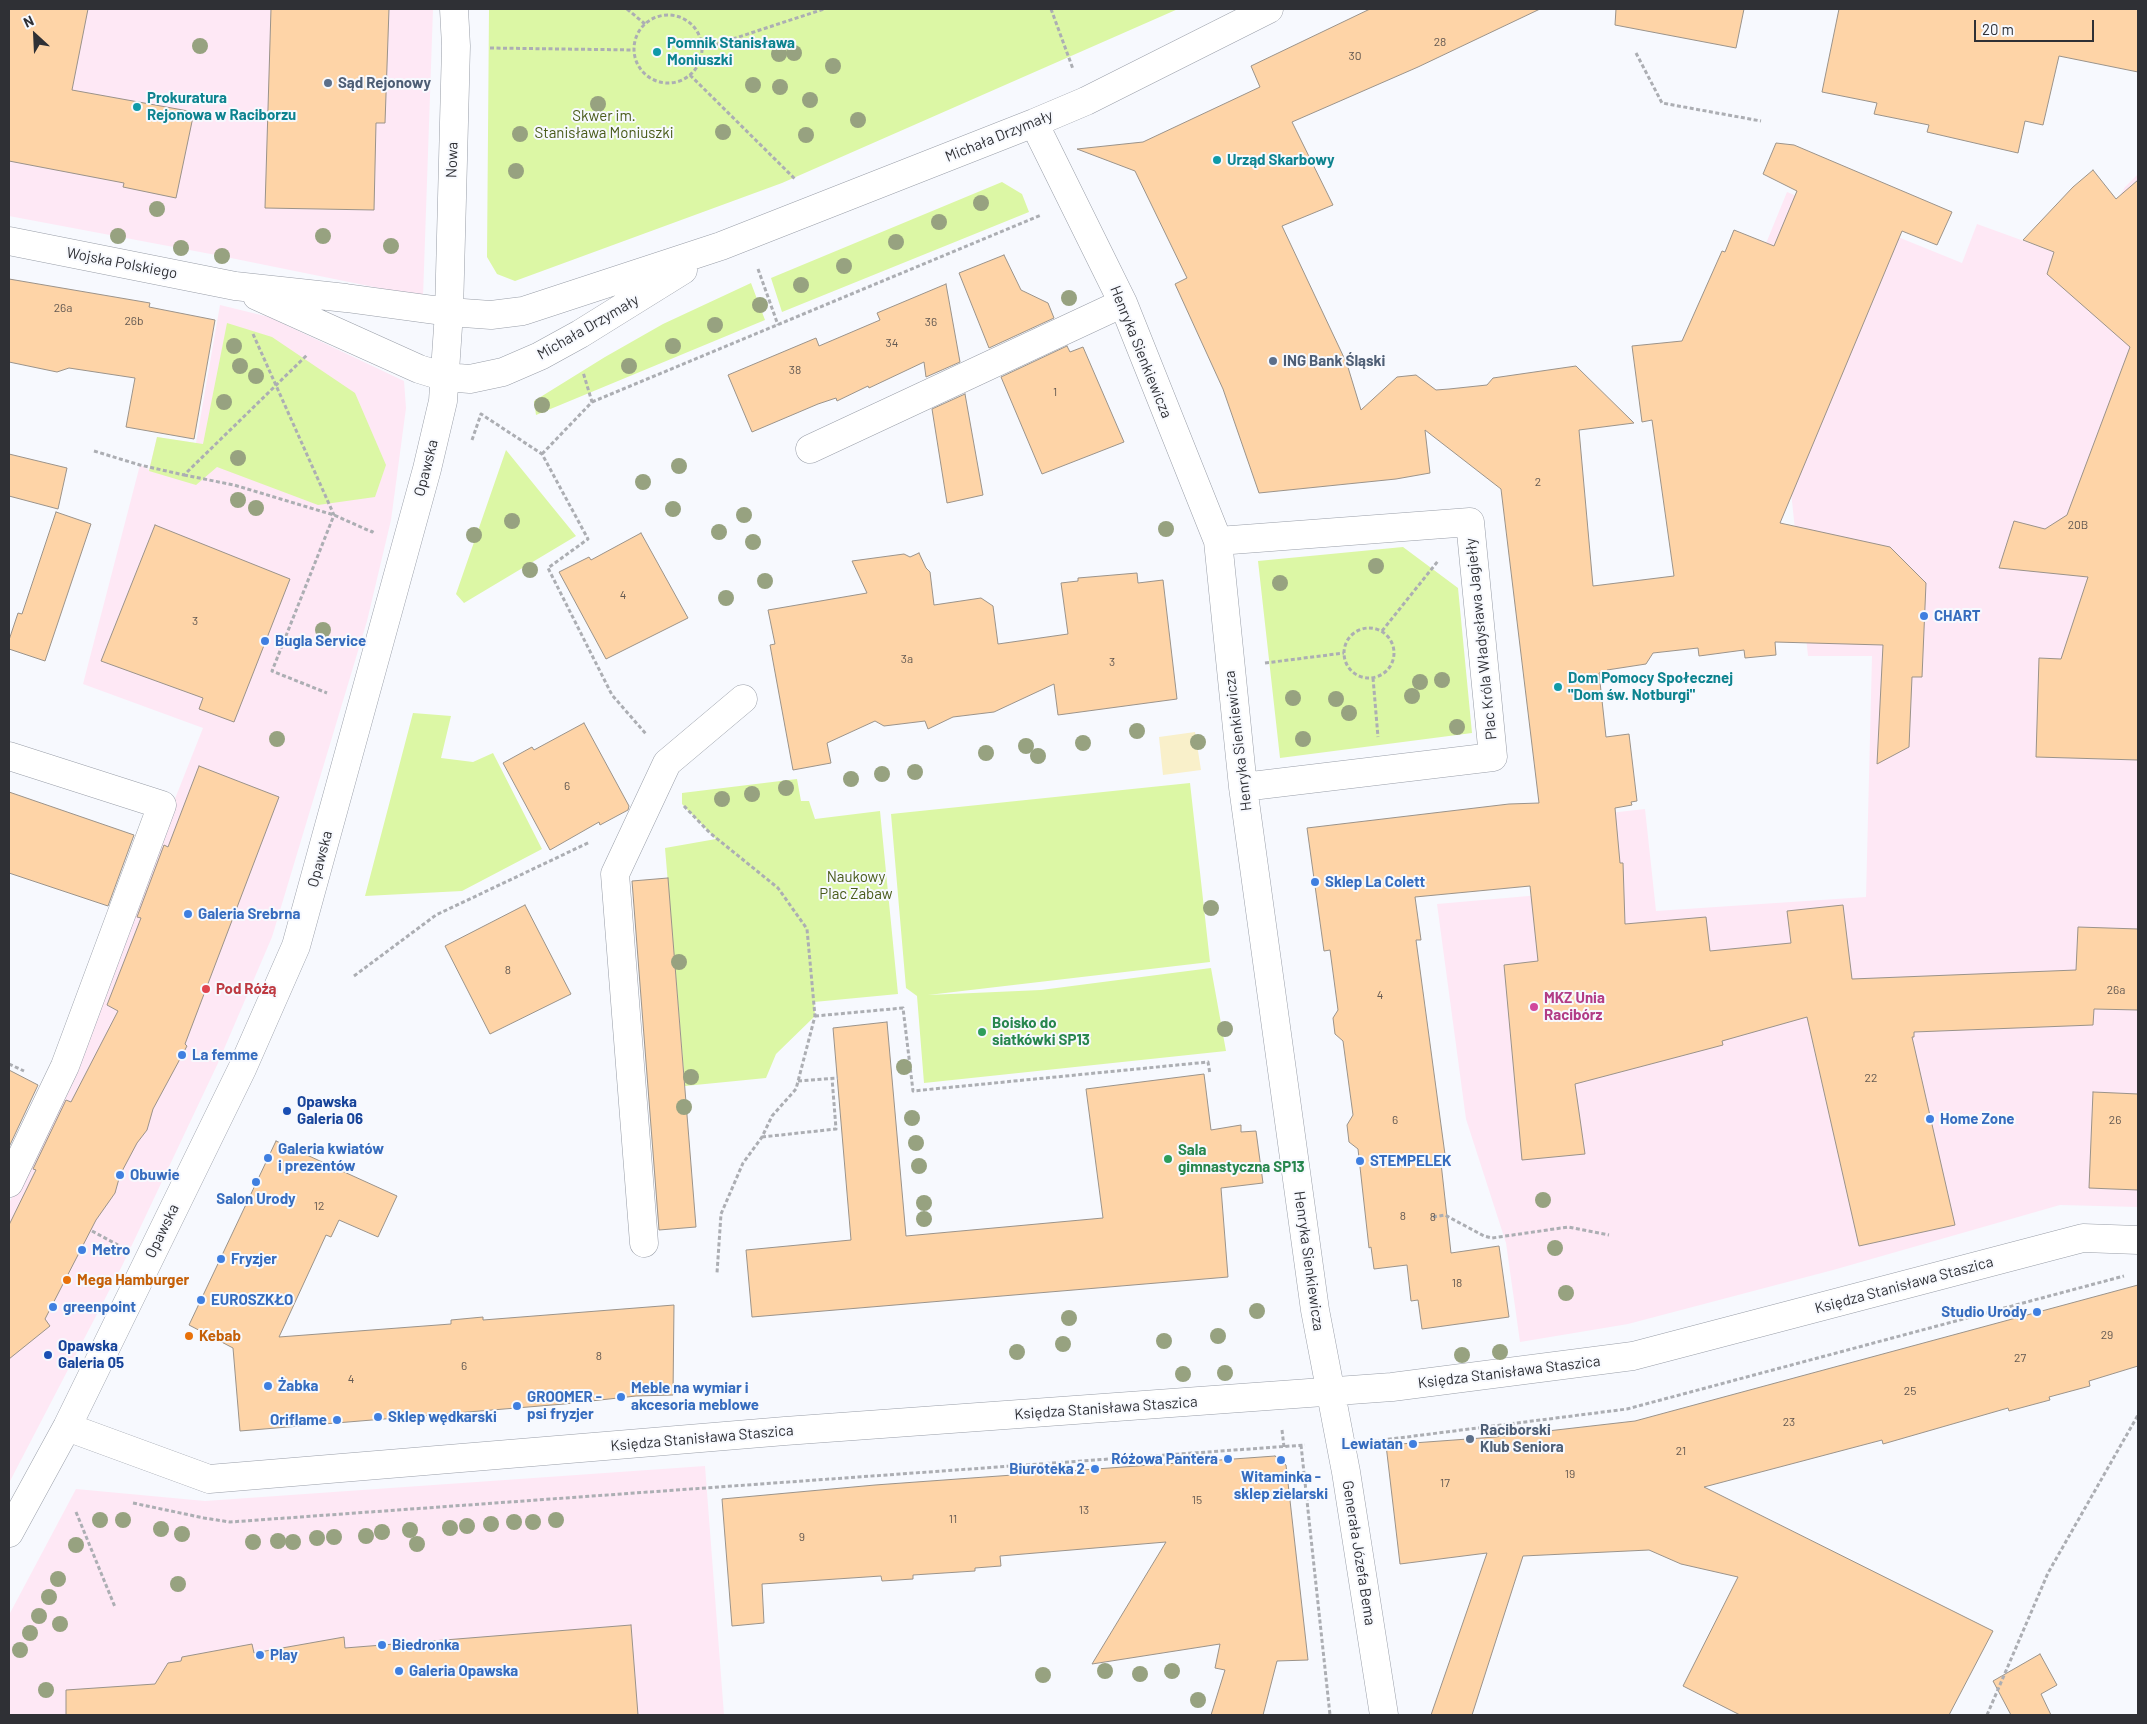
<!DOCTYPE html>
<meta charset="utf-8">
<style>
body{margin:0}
#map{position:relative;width:2147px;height:1724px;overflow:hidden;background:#f7f9fe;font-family:Barlow,sans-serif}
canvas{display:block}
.frame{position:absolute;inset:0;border:10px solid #2f3035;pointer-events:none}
.north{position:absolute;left:10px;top:10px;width:50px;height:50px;-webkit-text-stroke:4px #f7f9fe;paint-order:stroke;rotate:335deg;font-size:14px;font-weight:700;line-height:20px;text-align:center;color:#2f3035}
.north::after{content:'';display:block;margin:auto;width:18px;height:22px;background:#2f3035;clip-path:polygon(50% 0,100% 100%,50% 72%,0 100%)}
.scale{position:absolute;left:1974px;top:20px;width:120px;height:22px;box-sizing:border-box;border:2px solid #2f3035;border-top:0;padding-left:6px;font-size:15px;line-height:18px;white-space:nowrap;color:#2f3035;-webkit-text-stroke:4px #f7f9fe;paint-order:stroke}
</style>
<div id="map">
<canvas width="2147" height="1724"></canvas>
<div class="frame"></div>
<div class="north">N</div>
<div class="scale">20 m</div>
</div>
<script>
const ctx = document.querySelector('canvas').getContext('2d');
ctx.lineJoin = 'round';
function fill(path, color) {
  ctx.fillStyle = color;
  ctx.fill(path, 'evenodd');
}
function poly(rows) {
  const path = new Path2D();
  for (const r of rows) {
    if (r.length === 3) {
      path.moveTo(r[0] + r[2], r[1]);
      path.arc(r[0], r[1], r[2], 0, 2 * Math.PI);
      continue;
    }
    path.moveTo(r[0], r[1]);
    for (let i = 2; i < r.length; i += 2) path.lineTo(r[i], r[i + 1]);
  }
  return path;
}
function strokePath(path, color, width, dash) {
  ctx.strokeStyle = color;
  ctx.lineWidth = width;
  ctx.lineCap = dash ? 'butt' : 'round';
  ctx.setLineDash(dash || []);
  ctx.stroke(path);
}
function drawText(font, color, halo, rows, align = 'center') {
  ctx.font = font + ' Barlow,sans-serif';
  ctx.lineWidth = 4;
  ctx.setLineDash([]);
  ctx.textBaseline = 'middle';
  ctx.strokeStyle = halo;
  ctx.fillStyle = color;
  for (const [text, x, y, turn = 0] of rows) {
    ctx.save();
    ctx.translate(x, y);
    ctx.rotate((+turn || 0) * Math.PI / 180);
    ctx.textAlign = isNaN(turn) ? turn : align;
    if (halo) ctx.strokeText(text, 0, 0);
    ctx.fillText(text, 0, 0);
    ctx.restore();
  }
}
const commercial = poly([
 [9,9,433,9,423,297,216,255,9,216],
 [2138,174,2138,1207,2060,1205,1833,1270,1628,1324,1520,1342,1506,1243,1466,1119,1437,904,1540,895,1530,822,1645,809,1656,911,1866,897,1872,656,1808,656,1789,472,1691,427,1787,192,1962,263,1977,224,2057,253,2117,200,2125,187],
 [220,305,269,317,404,381,406,408,391,520,367,621,272,937,218,1063,122,1266,9,1483,9,1203,76,1070,116,948,203,728,83,684,140,465,149,470,157,437,196,443],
 [705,1466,724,1715,9,1715,9,1615,76,1489,205,1501]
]);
const green = poly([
 [489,9,1178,9,782,183,515,281,497,274,487,257],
 [1002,182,1022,194,1029,212,782,312,771,278],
 [751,283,765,320,536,415,534,401,605,357,663,324],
 [227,323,272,337,355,393,386,465,375,497,318,505,217,467,196,485,149,471,157,437,203,444],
 [506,450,576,536,464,603,456,594],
 [1403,547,1458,588,1472,733,1280,758,1258,561],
 [413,713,451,716,441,758,473,762,493,753,542,849,462,891,365,896],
 [797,779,801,801,809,801,815,819,880,811,898,994,814,1002,815,1016,776,1054,766,1078,685,1086,665,848,716,839,682,804,682,793],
 [1190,783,1210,962,928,995,1041,990,1211,968,1226,1051,924,1083,917,996,906,988,891,814]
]);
const sand = poly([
 [1195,732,1201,770,1163,775,1159,737]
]);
const building = poly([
 [9,9,88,9,72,90,194,112,176,198,123,187,124,183,9,161,9,9],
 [271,9,389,9,385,123,376,123,374,210,265,208,271,9],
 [1370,9,1540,9,1418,67,1292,122,1333,205,1282,226,1347,364,1361,410,1397,377,1416,375,1436,390,1449,389,1487,385,1493,378,1576,366,1634,423,1579,430,1593,586,1674,576,1652,420,1642,422,1632,346,1682,341,1722,251,1725,252,1734,230,1774,246,1797,191,1763,174,1776,143,1794,145,1952,212,1937,245,1902,231,1780,523,1890,547,1926,583,1922,677,1912,677,1909,747,1877,764,1883,645,1775,642,1776,655,1745,658,1744,650,1699,656,1698,648,1653,653,1646,664,1607,670,1607,672,1599,673,1606,737,1629,734,1637,801,1631,802,1632,805,1615,808,1620,863,1623,863,1625,924,1706,917,1710,951,1791,943,1787,911,1843,905,1852,979,2076,970,2078,927,2138,929,2138,1010,2094,1009,2093,1025,1914,1032,1914,1037,1912,1037,1955,1225,1859,1246,1807,1017,1722,1041,1723,1045,1575,1084,1585,1154,1522,1160,1504,965,1538,961,1530,886,1415,897,1421,940,1416,940,1446,1162,1441,1163,1451,1253,1499,1246,1509,1317,1422,1329,1418,1300,1411,1301,1407,1265,1374,1269,1371,1247,1369,1248,1358,1149,1349,1142,1347,1125,1353,1115,1343,1041,1335,1034,1333,1018,1338,1010,1330,950,1324,951,1307,828,1509,804,1539,803,1501,489,1425,430,1430,473,1396,479,1259,493,1223,389,1175,284,1187,278,1135,171,1077,149,1143,142,1260,87,1251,66,1370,9],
 [1616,9,1744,9,1736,48,1615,25,1616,9],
 [1839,9,2138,9,2138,72,2059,56,2043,125,2025,121,2018,153,1927,132,1929,125,1874,114,1877,103,1822,92,1839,9],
 [2093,170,2116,199,2138,180,2138,760,2036,757,2039,658,2061,659,2088,577,1999,568,2014,521,2045,529,2067,515,2130,347,2047,274,2054,252,2023,240,2073,187,2093,170],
 [1004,255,1021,290,1048,303,1054,318,989,348,959,273,1004,255],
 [9,279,150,303,149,307,215,320,194,439,126,427,135,378,69,368,57,372,9,362,9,279],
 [946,284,960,362,926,377,924,362,869,388,868,386,837,401,836,398,818,404,752,432,728,375,816,338,819,346,880,320,877,313,946,284],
 [1067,346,1070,352,1083,347,1124,442,1042,474,1001,377,1067,346],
 [965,394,983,495,947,503,932,409,965,394],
 [9,454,67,468,58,509,9,496,9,454],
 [56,512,91,524,45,661,9,649,9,640,18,613,22,614,56,512],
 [155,525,290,579,234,722,199,709,203,698,101,661,155,525],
 [641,533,688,618,606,659,559,572,589,557,591,560,641,533],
 [919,553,926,568,930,572,934,605,981,598,993,606,998,644,1068,634,1061,583,1078,581,1078,578,1137,573,1138,583,1163,580,1177,699,1058,715,1054,684,994,712,953,717,928,729,925,721,884,726,875,721,827,743,831,763,793,770,770,645,775,644,768,610,867,593,852,561,904,554,910,557,919,553],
 [584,723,629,806,628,810,600,825,599,822,550,850,503,763,532,747,534,750,584,723],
 [199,766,279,797,185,1044,187,1046,153,1109,147,1130,137,1143,120,1175,115,1193,96,1220,45,1319,50,1326,9,1359,9,1225,33,1176,36,1170,33,1169,66,1100,71,1102,118,1011,107,1005,141,918,137,917,164,845,168,847,199,766],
 [9,792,134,835,108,906,9,873,9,792],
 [668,878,696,1227,659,1230,632,881,668,878],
 [525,905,571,994,490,1034,445,946,525,905],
 [887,1022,906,1236,1103,1218,1086,1089,1204,1074,1211,1130,1241,1125,1241,1132,1256,1131,1263,1183,1221,1188,1228,1277,752,1317,746,1250,851,1240,833,1028,887,1022],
 [9,1070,38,1085,9,1147,9,1070],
 [2093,1092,2138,1094,2138,1190,2089,1188,2093,1092],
 [276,1141,397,1196,378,1237,339,1220,331,1237,326,1235,279,1337,451,1324,451,1320,483,1317,483,1320,674,1305,673,1395,636,1396,564,1404,240,1431,233,1348,189,1325,276,1141],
 [2138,1285,2138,1366,2089,1381,2090,1386,2049,1397,2050,1400,2009,1411,2008,1408,1883,1444,1882,1440,1704,1487,1993,1631,1949,1715,1740,1715,1683,1686,1738,1577,1681,1564,1649,1550,1523,1556,1472,1715,1431,1715,1487,1553,1400,1564,1386,1445,1495,1437,1635,1421,2138,1285],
 [1275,1456,1286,1465,1308,1660,1277,1661,1263,1715,1211,1715,1225,1670,1215,1668,1220,1644,1092,1664,1166,1542,1000,1556,1001,1566,975,1568,975,1571,913,1575,913,1579,882,1581,881,1576,762,1584,764,1623,732,1626,722,1499,875,1485,1275,1456],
 [631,1625,638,1715,66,1715,66,1690,155,1684,168,1663,181,1661,182,1657,252,1644,254,1653,344,1637,345,1648,631,1625],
 [2040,1654,2057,1685,2041,1694,2051,1715,2011,1715,1993,1681,2040,1654]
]);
const path = poly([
 [627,9,645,24],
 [1051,9,1073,69],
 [668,49,34],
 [490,48,634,50],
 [702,49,824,9],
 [1636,53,1662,103,1761,121],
 [690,75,796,180],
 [758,269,778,325],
 [253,334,334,515,272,671,327,693],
 [592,402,1041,215],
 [472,440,481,414,542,454,588,539,548,568,612,695,646,734],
 [94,451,140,465,184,475,307,355],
 [542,454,592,402,583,372],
 [184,475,234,485,334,515,372,532,373,530],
 [1369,653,25],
 [1382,631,1438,561],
 [1265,663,1344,653],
 [1373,678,1378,737],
 [684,806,710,833,778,888,807,929,815,1016,796,1089,772,1116,762,1137,743,1163,721,1214,717,1273],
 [354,976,436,915,590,842],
 [815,1016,903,1008,913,1091,1208,1062,1210,1074],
 [9,1064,24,1071],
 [798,1081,838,1078],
 [762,1137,836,1129,832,1078],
 [1433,1217,1445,1215,1484,1236,1492,1238,1568,1227,1609,1235],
 [92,1231,118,1245],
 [1282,1430,1284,1447],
 [1375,1441,1627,1409,2124,1276],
 [1301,1445,1330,1715],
 [133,1503,204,1518,230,1522,1305,1445],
 [76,1512,115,1607],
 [1987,1715,2048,1573,2138,1415]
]);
const minor = poly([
 [1034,123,1123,303,1218,541,1243,787,1315,1310,1346,1472,1384,1715],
 [9,241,235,286,346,298,449,312,491,315,523,311,721,246,1034,123,1086,101,1269,9],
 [257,296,419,369,445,377,470,379,503,372,540,356,580,334,683,270],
 [810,449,1123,303],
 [1218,541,1470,522,1493,757,1243,787],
 [9,756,162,805,65,1066,9,1183],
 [644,1243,615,874,667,763,743,699],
 [67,1427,209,1479,785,1431,1392,1387,1633,1356,2083,1238,2138,1240],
 [9,1533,67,1427,242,1069,296,946,427,469,443,401,449,312,456,46,454,9]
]);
const trees = [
 [200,46],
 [794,53],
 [779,54],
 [833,66],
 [753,85],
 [780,87],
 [810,100],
 [598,104],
 [858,120],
 [723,132],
 [520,134],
 [806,135],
 [516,171],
 [981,203],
 [157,209],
 [939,222],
 [118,236],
 [323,236],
 [896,242],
 [391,246],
 [181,248],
 [222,256],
 [844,266],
 [801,285],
 [1069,298],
 [760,305],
 [715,325],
 [234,346],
 [673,346],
 [240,366],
 [629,366],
 [256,376],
 [224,402],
 [542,405],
 [238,458],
 [679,466],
 [643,482],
 [238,500],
 [256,508],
 [673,509],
 [744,515],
 [512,521],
 [1166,529],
 [719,532],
 [474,535],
 [753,542],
 [1376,566],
 [530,570],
 [765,581],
 [1280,583],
 [726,598],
 [323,630],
 [1442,680],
 [1420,682],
 [1412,696],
 [1293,698],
 [1336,699],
 [1349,713],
 [1457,727],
 [1137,731],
 [277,739],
 [1303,739],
 [1198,742],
 [1083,743],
 [1026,746],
 [986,753],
 [1038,756],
 [915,772],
 [882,774],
 [851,779],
 [786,788],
 [752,794],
 [722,799],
 [1211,908],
 [679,962],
 [1225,1029],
 [904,1067],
 [691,1077],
 [684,1107],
 [912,1118],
 [916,1143],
 [919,1166],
 [1543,1200],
 [924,1203],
 [924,1219],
 [1555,1248],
 [1566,1293],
 [1257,1311],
 [1069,1318],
 [1218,1336],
 [1164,1341],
 [1063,1344],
 [1017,1352],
 [1500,1352],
 [1462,1355],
 [1225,1373],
 [1183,1374],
 [100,1520],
 [123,1520],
 [556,1520],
 [514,1522],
 [533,1522],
 [491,1524],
 [467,1526],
 [450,1528],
 [161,1529],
 [410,1530],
 [382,1532],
 [182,1534],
 [366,1536],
 [334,1537],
 [317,1538],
 [278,1541],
 [253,1542],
 [293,1542],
 [417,1544],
 [76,1545],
 [58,1579],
 [178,1584],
 [49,1597],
 [39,1616],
 [60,1624],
 [30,1633],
 [20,1650],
 [1105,1671],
 [1172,1671],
 [1140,1674],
 [1043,1675],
 [46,1690],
 [1198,1700]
];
const markers = [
 [657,52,5,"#0f9aa8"],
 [328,83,5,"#5c6f8a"],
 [137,107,5,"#0f9aa8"],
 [1217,160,5,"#0f9aa8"],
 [1273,361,5,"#5c6f8a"],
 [1924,616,5,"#3f7fe0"],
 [265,641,5,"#3f7fe0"],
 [1558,687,5,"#0f9aa8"],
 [1315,882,5,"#3f7fe0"],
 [188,914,5,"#3f7fe0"],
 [206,989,5,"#e0444e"],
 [1534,1007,5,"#d1479c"],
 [982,1032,5,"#2e9e5b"],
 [182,1055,5,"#3f7fe0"],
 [287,1111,5,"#1a4fb4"],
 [1930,1119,5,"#3f7fe0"],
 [268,1158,5,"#3f7fe0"],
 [1168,1159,5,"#2e9e5b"],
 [1360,1161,5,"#3f7fe0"],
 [120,1175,5,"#3f7fe0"],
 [256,1182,5,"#3f7fe0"],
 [82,1250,5,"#3f7fe0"],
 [221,1259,5,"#3f7fe0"],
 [67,1280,5,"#e8710a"],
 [201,1300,5,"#3f7fe0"],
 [53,1307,5,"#3f7fe0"],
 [2037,1312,5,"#3f7fe0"],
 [189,1336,5,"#e8710a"],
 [48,1355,5,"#1a4fb4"],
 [268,1386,5,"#3f7fe0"],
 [621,1397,5,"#3f7fe0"],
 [517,1406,5,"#3f7fe0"],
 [378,1417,5,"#3f7fe0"],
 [337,1420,5,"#3f7fe0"],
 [1470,1439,5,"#5c6f8a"],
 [1413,1444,5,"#3f7fe0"],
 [1228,1459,5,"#3f7fe0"],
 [1281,1460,5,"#3f7fe0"],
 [1095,1469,5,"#3f7fe0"],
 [382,1645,5,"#3f7fe0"],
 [260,1655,5,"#3f7fe0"],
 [399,1671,5,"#3f7fe0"]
];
const numberNames = [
 ["28",1440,42],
 ["30",1355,56],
 ["26a",63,308],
 ["26b",134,321],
 ["36",931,322],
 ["34",892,343],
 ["38",795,370],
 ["1",1055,392],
 ["2",1538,482],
 ["20B",2078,525],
 ["4",623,595],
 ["3",195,621],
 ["3a",907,659],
 ["3",1112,662],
 ["6",567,786],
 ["8",508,970],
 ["26a",2116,990],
 ["4",1380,995],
 ["22",1871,1078],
 ["6",1395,1120],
 ["26",2115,1120],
 ["12",319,1206],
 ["8",1403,1216],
 ["8",1433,1217],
 ["18",1457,1283],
 ["29",2107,1335],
 ["8",599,1356],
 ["27",2020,1358],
 ["6",464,1366],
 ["4",351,1379],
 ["25",1910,1391],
 ["23",1789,1422],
 ["21",1681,1451],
 ["19",1570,1474],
 ["17",1445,1483],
 ["15",1197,1500],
 ["13",1084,1510],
 ["11",953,1519],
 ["9",802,1537]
];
const cultureNames = [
 ["Pomnik Stanisława",667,43],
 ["Moniuszki",667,60],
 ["Prokuratura",147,98],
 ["Rejonowa w Raciborzu",147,115],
 ["Urząd Skarbowy",1227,160],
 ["Dom Pomocy Społecznej",1568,678],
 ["\"Dom św. Notburgi\"",1568,695]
];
const serviceNames = [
 ["Sąd Rejonowy",338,83],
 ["ING Bank Śląski",1283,361],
 ["Raciborski",1480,1430],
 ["Klub Seniora",1480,1447]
];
const parkNames = [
 ["Skwer im.",604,116],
 ["Stanisława Moniuszki",604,133],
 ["Naukowy",856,877],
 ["Plac Zabaw",856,894]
];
const streetNames = [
 ["Michała Drzymały",999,136,-22],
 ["Nowa",452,160,-88],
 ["Wojska Polskiego",122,263,11],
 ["Michała Drzymały",588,327,-30],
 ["Henryka Sienkiewicza",1141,352,68],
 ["Opawska",426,468,-76],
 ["Plac Króla Władysława Jagiełły",1481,639,-96],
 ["Henryka Sienkiewicza",1238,741,-97],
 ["Opawska",320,859,-75],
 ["Opawska",162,1231,-64],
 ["Henryka Sienkiewicza",1309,1261,82],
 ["Księdza Stanisława Staszica",1904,1285,-15],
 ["Księdza Stanisława Staszica",1509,1372,-7],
 ["Księdza Stanisława Staszica",1106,1408,-4],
 ["Księdza Stanisława Staszica",702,1438,-5],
 ["Generała Józefa Bema",1359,1553,81]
];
const shopNames = [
 ["CHART",1934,616],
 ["Bugla Service",275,641],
 ["Sklep La Colett",1325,882],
 ["Galeria Srebrna",198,914],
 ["La femme",192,1055],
 ["Home Zone",1940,1119],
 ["Galeria kwiatów",278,1149],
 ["i prezentów",278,1166],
 ["STEMPELEK",1370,1161],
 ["Obuwie",130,1175],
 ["Salon Urody",256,1199,"center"],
 ["Metro",92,1250],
 ["Fryzjer",231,1259],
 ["EUROSZKŁO",211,1300],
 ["greenpoint",63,1307],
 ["Studio Urody",2027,1312,"right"],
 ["Żabka",278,1386],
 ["Meble na wymiar i",631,1388],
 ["akcesoria meblowe",631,1405],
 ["GROOMER -",527,1397],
 ["psi fryzjer",527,1414],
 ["Sklep wędkarski",388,1417],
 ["Oriflame",327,1420,"right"],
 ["Lewiatan",1403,1444,"right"],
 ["Różowa Pantera",1218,1459,"right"],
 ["Biuroteka 2",1085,1469,"right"],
 ["Witaminka -",1281,1477,"center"],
 ["sklep zielarski",1281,1494,"center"],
 ["Biedronka",392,1645],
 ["Play",270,1655],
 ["Galeria Opawska",409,1671]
];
const healthNames = [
 ["Pod Różą",216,989]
];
const hotelNames = [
 ["MKZ Unia",1544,998],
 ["Racibórz",1544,1015]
];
const leisureNames = [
 ["Boisko do",992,1023],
 ["siatkówki SP13",992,1040],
 ["Sala",1178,1150],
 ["gimnastyczna SP13",1178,1167]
];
const transitNames = [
 ["Opawska",297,1102],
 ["Galeria 06",297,1119],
 ["Opawska",58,1346],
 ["Galeria 05",58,1363]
];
const foodNames = [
 ["Mega Hamburger",77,1280],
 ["Kebab",199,1336]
];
fill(commercial, '#fee8f5');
fill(green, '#dcf7a5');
fill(sand, '#f9f0ca');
fill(building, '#fed4a7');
strokePath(building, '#9b938a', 1);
strokePath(minor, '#999ea8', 29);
strokePath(path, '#acaeb3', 3, [4, 2.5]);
strokePath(minor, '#fff', 28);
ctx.fillStyle = '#97a280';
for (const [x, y] of trees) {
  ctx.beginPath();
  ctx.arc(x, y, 8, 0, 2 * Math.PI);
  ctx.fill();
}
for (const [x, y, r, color] of markers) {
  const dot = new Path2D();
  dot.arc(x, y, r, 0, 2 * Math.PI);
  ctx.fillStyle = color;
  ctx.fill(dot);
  strokePath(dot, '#f7f9fe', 2);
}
drawText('12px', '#635952', null, numberNames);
drawText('bold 15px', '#0d838f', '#f7f9fe', cultureNames, 'left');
drawText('bold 15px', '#4e5e75', '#f7f9fe', serviceNames, 'left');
drawText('15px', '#495b19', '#f7f9fe', parkNames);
drawText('15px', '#2f3035', '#f7f9fe', streetNames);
drawText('bold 15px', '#366cbe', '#f7f9fe', shopNames, 'left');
drawText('bold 15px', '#be3a42', '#f7f9fe', healthNames, 'left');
drawText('bold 15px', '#b23c85', '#f7f9fe', hotelNames, 'left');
drawText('bold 15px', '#27864d', '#f7f9fe', leisureNames, 'left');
drawText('bold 15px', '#164399', '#f7f9fe', transitNames, 'left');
drawText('bold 15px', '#c56008', '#f7f9fe', foodNames, 'left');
</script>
